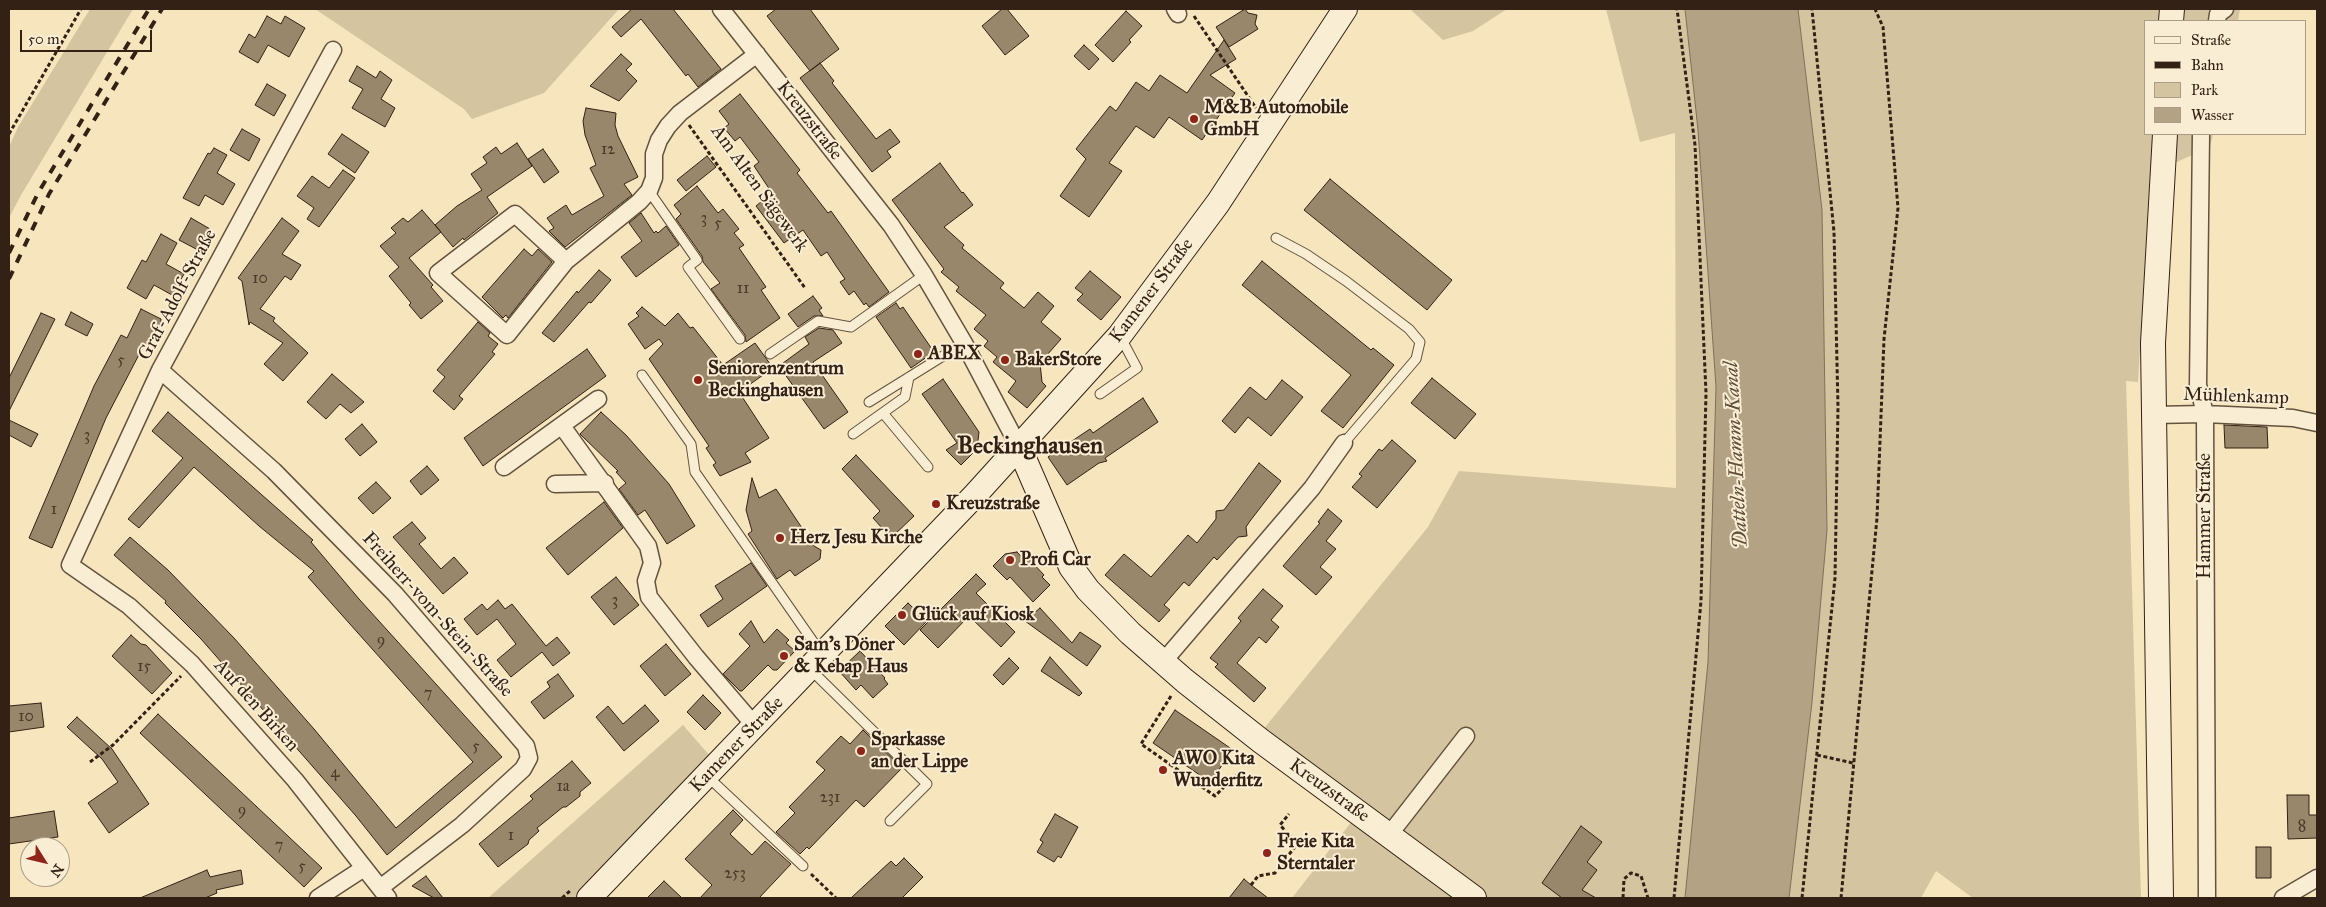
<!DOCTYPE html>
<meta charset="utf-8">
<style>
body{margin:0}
#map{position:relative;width:2326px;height:907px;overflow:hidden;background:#f6e5bd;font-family:"IM FELL Great Primer",serif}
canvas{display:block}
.frame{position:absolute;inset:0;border:10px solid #342115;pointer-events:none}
.legend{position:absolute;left:2144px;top:20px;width:162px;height:115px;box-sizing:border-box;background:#f9eed4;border:1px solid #aa9c88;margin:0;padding:6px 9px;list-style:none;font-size:15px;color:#342115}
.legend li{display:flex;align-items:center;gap:10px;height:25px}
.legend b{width:25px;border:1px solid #aa9c88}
.north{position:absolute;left:20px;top:837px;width:50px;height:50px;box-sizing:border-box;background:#f9eed4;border:1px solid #aa9c88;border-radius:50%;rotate:126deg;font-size:14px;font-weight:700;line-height:20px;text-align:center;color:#342115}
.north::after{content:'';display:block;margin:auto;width:18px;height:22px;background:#8f2418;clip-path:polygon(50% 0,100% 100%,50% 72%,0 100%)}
.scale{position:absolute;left:20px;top:30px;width:132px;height:22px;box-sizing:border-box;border:2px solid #342115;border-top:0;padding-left:6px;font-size:15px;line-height:18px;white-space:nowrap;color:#342115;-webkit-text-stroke:4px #f9eed4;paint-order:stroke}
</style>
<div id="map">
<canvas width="2326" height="907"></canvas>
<div class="frame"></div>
<ul class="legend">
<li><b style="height:6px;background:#f9eed4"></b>Straße</li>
<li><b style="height:6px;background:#342115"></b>Bahn</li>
<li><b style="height:14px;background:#d5c4a0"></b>Park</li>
<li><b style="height:14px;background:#b4a284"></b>Wasser</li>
</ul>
<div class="north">N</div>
<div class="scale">50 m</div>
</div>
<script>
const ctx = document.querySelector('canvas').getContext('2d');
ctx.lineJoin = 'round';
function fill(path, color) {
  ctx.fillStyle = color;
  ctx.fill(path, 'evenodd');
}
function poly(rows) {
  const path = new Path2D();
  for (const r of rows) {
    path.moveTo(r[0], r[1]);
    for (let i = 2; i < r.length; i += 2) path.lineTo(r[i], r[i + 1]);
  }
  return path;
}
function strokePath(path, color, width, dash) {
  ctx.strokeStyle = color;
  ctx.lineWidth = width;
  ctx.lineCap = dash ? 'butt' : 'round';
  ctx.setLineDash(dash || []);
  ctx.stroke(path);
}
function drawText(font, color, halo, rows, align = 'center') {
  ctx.font = font + ' "IM FELL Great Primer",serif';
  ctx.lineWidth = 4;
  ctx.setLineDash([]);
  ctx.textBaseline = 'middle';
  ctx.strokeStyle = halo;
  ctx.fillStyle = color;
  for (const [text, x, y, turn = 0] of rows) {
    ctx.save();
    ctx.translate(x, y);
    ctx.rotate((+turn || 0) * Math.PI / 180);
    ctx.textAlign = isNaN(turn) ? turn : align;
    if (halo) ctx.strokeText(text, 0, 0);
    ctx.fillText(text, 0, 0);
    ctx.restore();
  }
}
const green = poly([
 [90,9,133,9,21,195,9,218,9,147,18,127],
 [315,9,619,9,544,93,472,119,464,109],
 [1410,9,1507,9,1473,31,1443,40],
 [1606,9,1685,9,1698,130,1716,387,1708,662,1685,898,1292,898,1363,807,1262,731,1428,527,1459,471,1676,488,1675,133,1640,142],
 [1798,9,2240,9,2238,21,2145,21,2145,134,2213,134,2210,147,2150,174,2138,382,2126,381,2141,898,1973,898,1936,871,1921,898,1789,898,1812,702,1827,530,1822,210],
 [683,725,723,771,594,898,488,898]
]);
const water = poly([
 [1685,9,1798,9,1822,210,1827,530,1812,702,1789,898,1685,898,1708,662,1716,387,1698,130,1685,9]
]);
const building = poly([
 [632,9,673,9,721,69,698,87,688,74,686,76,641,19,621,37,612,27,632,9],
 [776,9,810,9,839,49,810,71,767,16,776,9],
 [1002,9,1007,9,1029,36,1005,55,982,26,1002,9],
 [1245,9,1248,13,1257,15,1255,24,1258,29,1229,47,1216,27,1245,9],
 [1126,11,1142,26,1129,40,1131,42,1113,62,1095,45,1126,11],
 [267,16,281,24,285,16,305,28,289,57,268,45,258,63,239,52,249,34,255,38,267,16],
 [1224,40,1236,59,1210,75,1235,93,1202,140,1169,117,1154,138,1136,126,1109,163,1122,171,1089,217,1060,196,1086,159,1076,149,1110,106,1116,111,1136,82,1149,91,1160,75,1187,93,1224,40],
 [1084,45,1099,59,1089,70,1074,56,1084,45],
 [621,54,632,64,626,70,637,81,619,101,590,86,621,54],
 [820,63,834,81,832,83,876,139,890,129,900,142,887,151,891,157,872,172,800,78,820,63],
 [357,66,376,78,380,71,392,80,381,99,395,108,385,127,352,108,363,89,349,81,357,66],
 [267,84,286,95,274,116,255,105,267,84],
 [740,94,800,170,797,173,828,213,831,211,889,292,869,307,866,303,864,305,854,291,849,295,840,282,845,279,836,266,827,252,821,256,803,230,784,243,756,206,772,193,754,166,759,162,740,137,735,141,724,128,729,124,719,111,740,94],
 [586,108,616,113,615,125,618,136,638,177,624,184,632,195,565,247,549,231,554,228,547,218,566,205,572,215,604,196,590,168,596,165,585,135,583,121,586,108],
 [242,129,260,139,249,161,230,150,242,129],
 [342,134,369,152,355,173,328,154,342,134],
 [517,143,532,166,487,197,498,213,464,240,463,238,453,247,435,225,457,206,482,190,471,174,487,163,483,157,496,147,501,154,517,143],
 [214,148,227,155,217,173,235,184,223,205,205,195,199,206,183,198,208,153,210,154,214,148],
 [543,149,559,172,544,183,528,159,543,149],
 [707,156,716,167,686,191,677,180,707,156],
 [940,163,962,193,963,192,973,205,944,227,964,245,962,248,1004,283,1000,288,1024,308,1038,292,1054,306,1041,322,1061,339,1040,363,1042,382,1046,386,1027,408,1008,392,1016,381,993,362,997,357,984,346,988,341,974,329,986,315,956,291,959,287,941,272,944,269,892,200,940,163],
 [343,170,355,178,319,227,307,219,314,208,297,196,312,176,329,188,343,170],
 [1330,179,1452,280,1427,310,1304,210,1330,179],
 [697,186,718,213,723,209,739,229,734,233,744,245,739,248,766,287,761,290,780,318,746,342,745,335,711,289,720,283,703,262,702,256,676,219,681,214,674,205,697,186],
 [422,210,441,232,409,258,433,285,431,287,443,301,421,319,409,305,411,303,389,276,399,267,380,246,396,233,391,228,403,218,408,222,422,210],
 [641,213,654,233,656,231,658,233,666,226,679,245,636,277,621,257,642,241,629,223,641,213],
 [191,218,210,229,198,250,179,240,191,218],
 [282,218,299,231,282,254,301,265,291,280,285,276,260,309,275,318,273,321,308,353,283,381,264,364,283,343,250,322,249,325,242,281,238,278,282,218],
 [161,234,177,243,166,264,184,274,172,295,154,285,146,299,127,288,142,260,146,262,161,234],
 [524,249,532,256,538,249,552,262,508,318,506,315,503,318,482,297,524,249],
 [1262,261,1371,350,1373,348,1394,365,1343,428,1321,411,1351,375,1242,285,1262,261],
 [599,270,611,280,591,303,589,302,554,342,542,333,577,291,578,293,599,270],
 [1090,271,1121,297,1101,320,1077,300,1083,294,1075,288,1090,271],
 [813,296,822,308,819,310,823,316,814,316,798,327,788,314,813,296],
 [896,303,900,309,903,307,934,352,911,368,876,317,896,303],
 [642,307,665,326,678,313,690,328,693,327,723,365,755,343,773,368,739,392,769,438,745,453,751,462,720,476,713,465,716,463,706,448,709,446,649,359,663,344,659,339,645,349,628,324,639,316,636,313,642,307],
 [141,309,161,319,161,324,149,348,144,345,106,418,52,548,29,538,94,386,121,335,127,338,141,309],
 [71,312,93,324,87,336,65,325,71,312],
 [41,313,55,319,9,411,9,378,41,313],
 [478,322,490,333,488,336,498,344,492,352,495,354,459,396,463,399,454,410,433,391,445,377,437,370,478,322],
 [819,328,833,330,842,343,813,362,848,412,824,429,779,366,809,344,805,337,819,328],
 [587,349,606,376,483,466,464,438,587,349],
 [332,374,364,402,351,413,340,404,326,419,307,402,332,374],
 [1432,378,1476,414,1455,439,1411,403,1432,378],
 [943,379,979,432,977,449,961,465,946,450,957,443,922,394,943,379],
 [1282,380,1303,397,1271,436,1248,417,1235,433,1222,421,1250,387,1266,400,1282,380],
 [1143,398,1158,422,1105,458,1107,461,1099,463,1067,485,1048,457,1090,429,1093,433,1143,398],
 [168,412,313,540,311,542,359,599,502,757,387,855,356,816,201,639,165,603,166,601,114,555,130,537,168,570,234,638,314,729,396,828,473,762,308,577,314,571,259,526,194,467,139,528,128,519,183,458,152,431,168,412],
 [601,412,626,435,669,484,695,526,667,544,645,510,638,515,619,489,626,483,616,472,618,471,580,434,601,412],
 [9,420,38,434,31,447,9,435,9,420],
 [362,424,377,442,360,456,345,439,362,424],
 [2224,425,2267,427,2268,448,2225,448,2224,425],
 [1392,440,1416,461,1377,508,1352,487,1362,476,1359,474,1379,449,1382,451,1392,440],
 [856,455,914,516,891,538,873,518,880,511,842,469,856,455],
 [1259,463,1281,481,1250,521,1246,527,1247,536,1238,537,1217,560,1214,557,1189,586,1184,582,1164,605,1170,610,1159,622,1105,575,1124,554,1151,577,1188,535,1197,543,1216,519,1216,511,1224,510,1259,463],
 [427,466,439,480,421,495,410,481,427,466],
 [752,478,759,498,776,489,814,546,821,550,820,559,795,576,790,570,777,579,748,534,752,531,746,510,752,478],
 [376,482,391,498,373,514,358,498,376,482],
 [604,502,623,528,568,575,546,548,604,502],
 [1328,509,1342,521,1326,541,1336,549,1320,567,1332,577,1316,595,1283,566,1320,523,1318,522,1328,509],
 [412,522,426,538,419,544,441,569,454,557,468,573,443,594,393,537,412,522],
 [1017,552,1026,562,1029,559,1044,575,1042,577,1050,585,1033,602,1010,577,1007,580,993,566,1005,554,1017,552],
 [751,563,767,586,708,627,700,615,723,599,715,586,751,563],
 [976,574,986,584,976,593,1015,632,1001,647,969,616,938,648,920,630,976,574],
 [616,577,639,605,614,625,591,597,616,577],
 [1263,589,1283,606,1271,620,1279,627,1266,643,1259,637,1237,663,1266,688,1254,702,1215,667,1218,664,1210,658,1241,621,1238,618,1263,589],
 [498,600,505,609,512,604,546,646,557,637,570,653,553,666,542,652,511,677,497,660,516,644,497,619,477,635,464,619,482,604,487,610,498,600],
 [908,603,927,621,904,645,885,626,908,603],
 [1040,608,1072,643,1080,632,1101,646,1087,666,1025,621,1040,608],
 [751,621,764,643,777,629,789,640,786,643,795,651,777,670,773,670,768,665,742,691,740,691,723,674,750,646,739,634,751,621],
 [131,635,141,644,146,645,172,673,152,694,112,656,131,635],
 [666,644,691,674,665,696,640,666,666,644],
 [860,651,885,678,884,679,888,684,873,698,861,685,856,690,839,671,860,651],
 [1050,657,1082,693,1079,696,1041,671,1050,657],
 [1009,658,1019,668,1003,685,993,675,1009,658],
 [558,674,574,696,544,719,531,702,550,687,547,682,558,674],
 [703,695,721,713,705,730,687,712,703,695],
 [41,703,44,727,9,732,9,706,41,703],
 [645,705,659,721,624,751,596,717,608,706,623,724,645,705],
 [1175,710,1233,750,1210,782,1153,743,1175,710],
 [158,714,322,868,304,887,140,733,158,714],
 [77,717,112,749,149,804,109,833,88,803,118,782,102,759,67,727,77,717],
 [863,730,902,768,864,807,856,800,809,849,807,847,800,854,776,832,795,813,789,807,825,770,816,762,841,736,850,744,863,730],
 [572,761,591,783,580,792,580,796,566,807,563,807,537,828,539,831,529,840,528,844,498,867,479,844,533,799,530,796,572,761],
 [2287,795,2309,795,2309,815,2317,815,2317,838,2288,839,2287,795],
 [733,810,743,820,730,834,752,855,765,841,791,864,759,898,700,898,712,885,685,859,733,810],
 [54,811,58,837,9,844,9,818,54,811],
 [1055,814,1078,827,1061,858,1058,856,1054,862,1037,852,1043,842,1040,840,1055,814],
 [1581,826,1602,842,1587,862,1597,870,1582,890,1596,898,1562,898,1542,883,1581,826],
 [2256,847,2271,847,2271,878,2256,878,2256,847],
 [904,858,923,877,902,898,851,898,891,861,896,866,904,858],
 [207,870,210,877,241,870,243,884,216,890,217,893,205,898,140,898,207,870],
 [426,876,443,898,434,898,412,886,426,876],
 [1244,879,1251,885,1268,898,1229,898,1244,879],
 [664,881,682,898,647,898,664,881]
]);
const path = poly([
 [1194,16,1256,108],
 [689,125,805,288],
 [9,134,81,9],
 [1171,696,1141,744,1171,765],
 [1817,755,1853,763],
 [1176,759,1171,765,1215,796,1236,775],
 [90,762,113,745,181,676],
 [811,874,836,898],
 [1251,885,1258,876,1275,873,1297,844,1280,825,1289,814],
 [562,898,571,890],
 [1623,898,1624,879,1631,873,1641,876,1648,898],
 [1674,898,1701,601,1706,393,1695,145,1677,9],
 [1802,898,1835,578,1838,407,1834,232,1812,9],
 [1841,898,1877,518,1884,339,1898,208,1883,27,1875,9]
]);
const lane = poly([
 [649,191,697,260,688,267,740,339],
 [1276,238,1306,254,1346,281,1409,329,1420,342,1416,359,1344,443],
 [770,354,818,321,851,327,924,275],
 [642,375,691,444,695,472,821,653],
 [1100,394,1137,368,1121,338],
 [869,402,964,343],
 [883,413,928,467],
 [853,434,905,397,909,377],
 [810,669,927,784,890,821],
 [707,776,803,866]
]);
const street = poly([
 [721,9,891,225,924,275,964,343,1019,447],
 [1175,9,1178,14],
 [2217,21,2218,14,2225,9],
 [333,50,160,370,70,565,129,606,192,664,295,780,388,898],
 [2201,134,2198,385,2205,414,2207,898],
 [566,261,515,214,438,273,507,335,566,261,639,202,649,191,654,178,654,154,659,140,668,126,680,113,757,54],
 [160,370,274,471,395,594,526,746,529,758,523,769,462,825,380,888],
 [2153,415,2205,414,2293,418,2317,423],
 [562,426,648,546,652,563,646,581,649,597,696,657,755,726],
 [504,467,598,399],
 [555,484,605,483],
 [1163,662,1312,488,1344,443],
 [1389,835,1466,736],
 [318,898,364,868],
 [2283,898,2317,878]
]);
const secondary = poly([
 [2171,21,2172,9],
 [1019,447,1071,567,1088,590,1130,633,1185,681,1261,741,1474,898],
 [589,898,975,495,1120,335,1218,203,1345,9],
 [2161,898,2153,343,2165,134]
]);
const rail = poly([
 [9,253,38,193,149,9],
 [9,279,49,194,162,9]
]);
const markers = [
 [1194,119,5,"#8f2418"],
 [918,354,5,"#8f2418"],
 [1005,360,5,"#8f2418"],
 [698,380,5,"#8f2418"],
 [936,504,5,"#8f2418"],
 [780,538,5,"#8f2418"],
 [1010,560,5,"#8f2418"],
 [902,615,5,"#8f2418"],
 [784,656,5,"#8f2418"],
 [861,751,5,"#8f2418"],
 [1163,770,5,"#8f2418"],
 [1267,853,5,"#8f2418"]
];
const numberNames = [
 ["12",608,150],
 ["3",704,219],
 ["5",718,224],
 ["10",260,279],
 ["11",743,289],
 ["5",121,361],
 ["3",87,436],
 ["1",54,510],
 ["3",615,601],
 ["9",381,641],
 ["15",144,667],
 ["7",428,694],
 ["10",26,717],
 ["5",476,747],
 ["4",335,773],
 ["1a",563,787],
 ["231",830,798],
 ["9",242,811],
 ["8",2302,827],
 ["1",511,836],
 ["7",279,846],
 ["5",302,867],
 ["253",735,874]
];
const poiNames = [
 ["M&B Automobile",1204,108],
 ["GmbH",1204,130],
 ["ABEX",928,354],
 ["BakerStore",1015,360],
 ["Seniorenzentrum",708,369],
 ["Beckinghausen",708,391],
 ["Kreuzstraße",946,504],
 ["Herz Jesu Kirche",790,538],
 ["Profi Car",1020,560],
 ["Glück auf Kiosk",912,615],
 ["Sam's Döner",794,645],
 ["& Kebap Haus",794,667],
 ["Sparkasse",871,740],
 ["an der Lippe",871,762],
 ["AWO Kita",1173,759],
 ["Wunderfitz",1173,781],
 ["Freie Kita",1277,842],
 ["Sterntaler",1277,864]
];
const streetNames = [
 ["Kreuzstraße",809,121,52],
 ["Am Alten Sägewerk",759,189,54],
 ["Kamener Straße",1152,291,-53],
 ["Graf-Adolf-Straße",178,295,-62],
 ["Mühlenkamp",2236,397,2],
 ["Hammer Straße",2205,516,-90],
 ["Freiherr-vom-Stein-Straße",437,615,48],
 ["Auf den Birken",256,706,48],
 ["Kamener Straße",737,745,-46],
 ["Kreuzstraße",1329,791,36]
];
const waterNames = [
 ["Datteln-Hamm-Kanal",1737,455,-93]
];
const districtNames = [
 ["Beckinghausen",1030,447]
];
fill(green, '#d5c4a0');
fill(water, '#b4a284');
strokePath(water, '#816e58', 1);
fill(building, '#99876c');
strokePath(building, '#342115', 1);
strokePath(lane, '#64523f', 11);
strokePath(street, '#64523f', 19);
strokePath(secondary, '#342115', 26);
strokePath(path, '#342115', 3, [4, 2.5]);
strokePath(lane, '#f9eed4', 9);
strokePath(street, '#f9eed4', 16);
strokePath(secondary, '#f9eed4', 24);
strokePath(rail, '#342115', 4, [9, 9]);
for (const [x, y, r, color] of markers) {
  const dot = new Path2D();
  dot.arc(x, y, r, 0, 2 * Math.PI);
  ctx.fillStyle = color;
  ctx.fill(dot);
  strokePath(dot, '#f9eed4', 2);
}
drawText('16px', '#4d3a2b', null, numberNames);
drawText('bold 19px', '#342115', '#f9eed4', poiNames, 'left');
drawText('19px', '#342115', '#f9eed4', streetNames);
drawText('italic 20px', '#614e3c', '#f9eed4', waterNames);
drawText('bold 24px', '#342115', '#f9eed4', districtNames);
</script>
